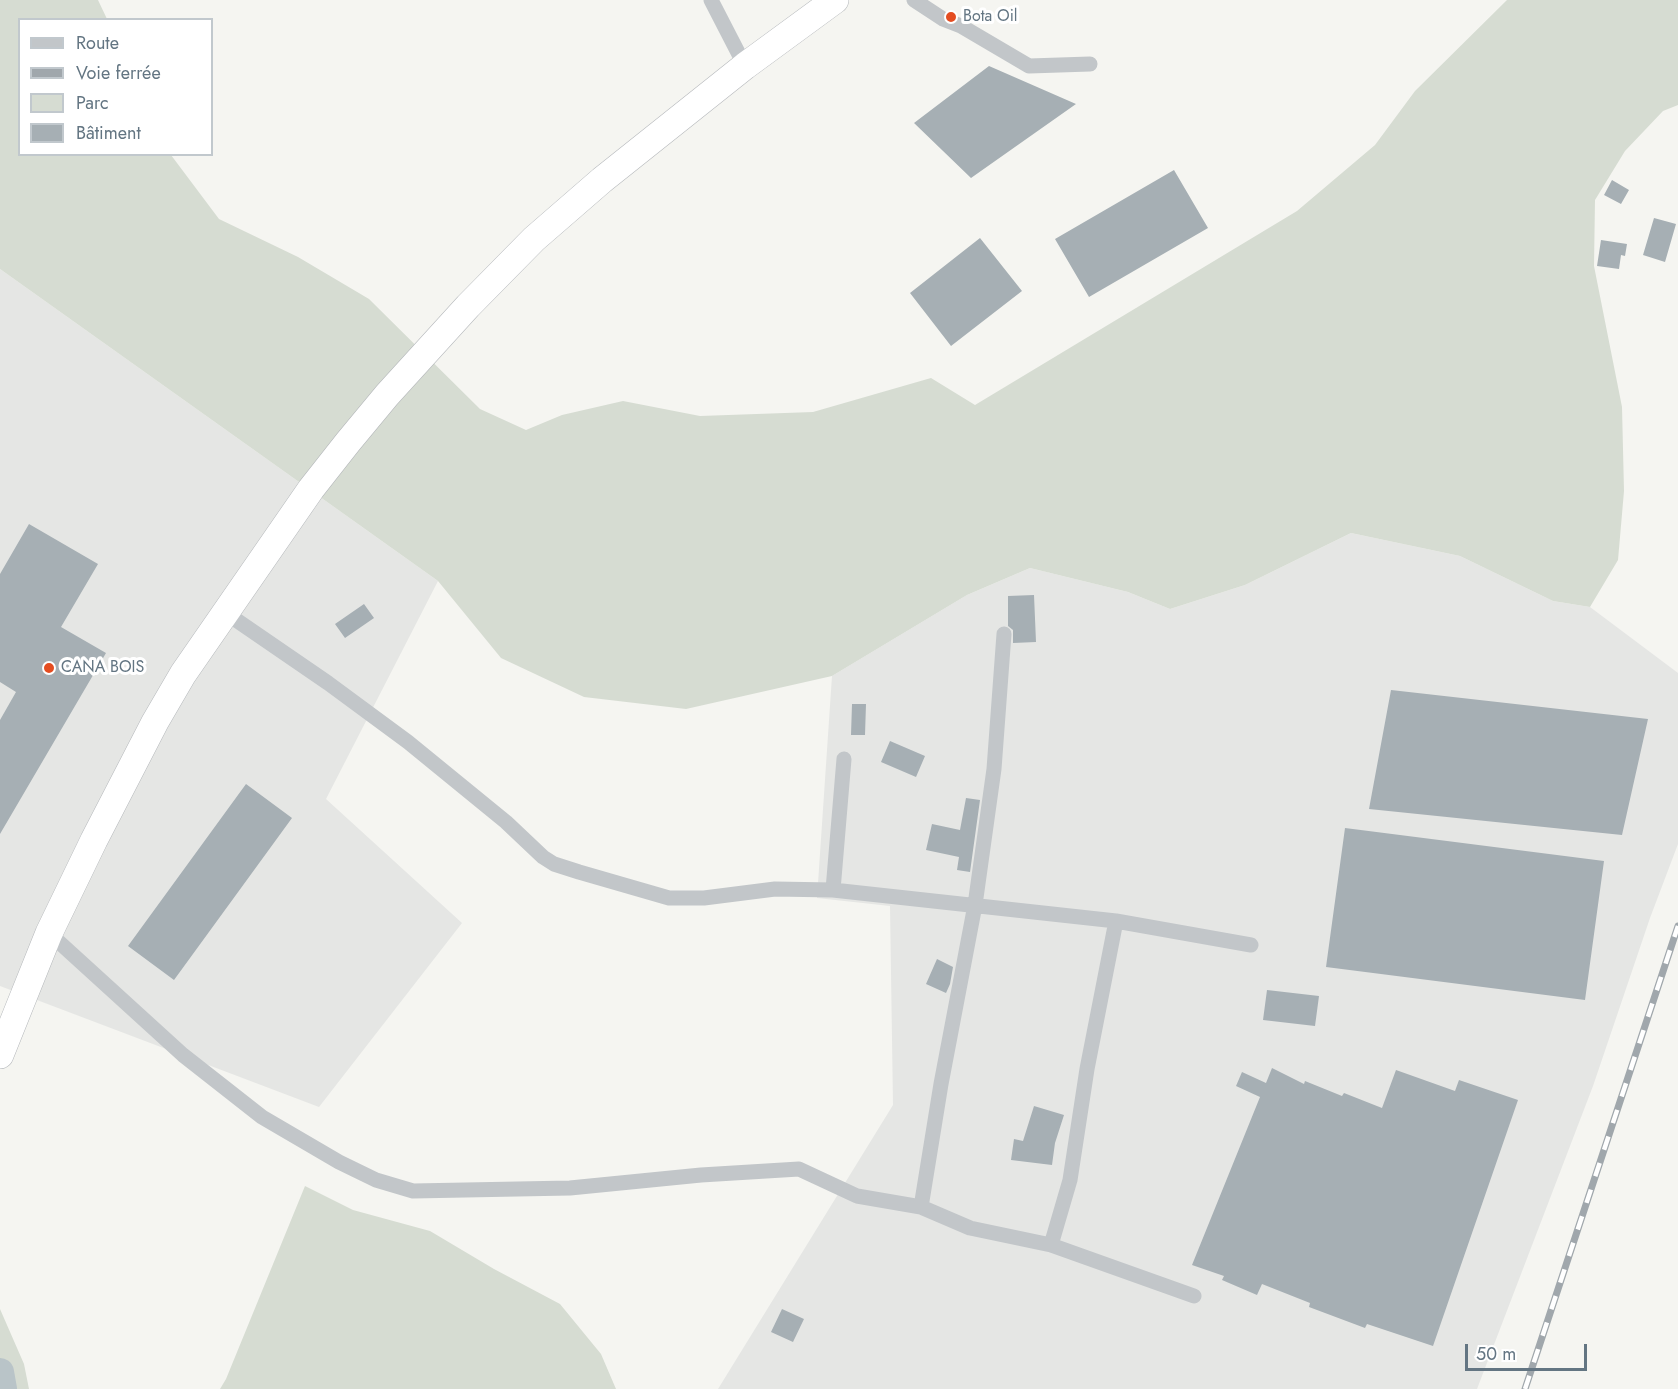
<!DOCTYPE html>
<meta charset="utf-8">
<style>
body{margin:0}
#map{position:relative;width:1678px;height:1389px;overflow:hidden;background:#f5f5f1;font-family:Jost,sans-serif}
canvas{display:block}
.legend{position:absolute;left:18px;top:18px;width:195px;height:138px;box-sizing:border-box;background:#fff;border:2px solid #c1c8cd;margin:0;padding:8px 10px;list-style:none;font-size:18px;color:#637582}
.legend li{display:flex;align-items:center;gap:12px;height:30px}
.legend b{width:30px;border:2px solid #c1c8cd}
.scale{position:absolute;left:1465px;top:1344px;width:122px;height:27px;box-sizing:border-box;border:3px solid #637582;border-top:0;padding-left:8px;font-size:18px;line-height:21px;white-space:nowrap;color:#637582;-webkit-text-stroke:4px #fff;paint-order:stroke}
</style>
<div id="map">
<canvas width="1678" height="1389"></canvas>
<ul class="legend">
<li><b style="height:8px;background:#c2c6c9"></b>Route</li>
<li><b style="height:8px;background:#a0a7ac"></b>Voie ferrée</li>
<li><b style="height:16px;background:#d6dcd2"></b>Parc</li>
<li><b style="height:16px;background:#a6afb4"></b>Bâtiment</li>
</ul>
<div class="scale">50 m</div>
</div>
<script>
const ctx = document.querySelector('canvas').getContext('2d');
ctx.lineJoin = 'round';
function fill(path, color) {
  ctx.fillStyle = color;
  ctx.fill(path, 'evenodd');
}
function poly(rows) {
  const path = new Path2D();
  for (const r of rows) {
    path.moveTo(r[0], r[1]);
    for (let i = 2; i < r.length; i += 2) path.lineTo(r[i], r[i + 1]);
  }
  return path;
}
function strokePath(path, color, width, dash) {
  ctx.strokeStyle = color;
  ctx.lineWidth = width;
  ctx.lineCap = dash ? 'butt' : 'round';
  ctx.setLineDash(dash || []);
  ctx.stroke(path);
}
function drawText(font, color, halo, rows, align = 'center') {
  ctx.font = font + ' Jost,sans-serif';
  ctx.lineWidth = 6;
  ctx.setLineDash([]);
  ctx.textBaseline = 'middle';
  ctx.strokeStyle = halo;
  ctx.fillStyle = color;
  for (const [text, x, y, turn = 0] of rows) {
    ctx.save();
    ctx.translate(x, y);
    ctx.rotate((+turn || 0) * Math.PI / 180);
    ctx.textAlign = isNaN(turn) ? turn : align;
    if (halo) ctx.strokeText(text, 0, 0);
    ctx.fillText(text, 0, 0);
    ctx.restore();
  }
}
const built = poly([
 [0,269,438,581,326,799,462,923,319,1107,0,986],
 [1351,533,1460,556,1553,601,1590,607,1678,673,1678,844,1650,918,1593,1086,1477,1389,718,1389,893,1105,890,906,817,898,832,676,967,595,1030,568,1128,592,1170,609,1245,585]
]);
const green = poly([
 [0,0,98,0,107,19,20,20,20,154,171,155,219,219,298,257,369,299,480,409,526,430,562,415,623,401,700,416,813,412,931,378,975,405,1297,211,1375,145,1415,91,1507,0,1678,0,1678,105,1663,111,1625,151,1595,200,1594,266,1622,407,1624,491,1618,560,1590,607,1553,601,1460,556,1351,533,1245,585,1170,609,1128,592,1030,568,967,595,832,676,686,709,584,697,501,658,438,581,0,269],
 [305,1186,353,1210,430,1231,494,1269,560,1304,601,1354,616,1389,220,1389,226,1379],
 [0,1309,24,1364,29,1389,0,1389]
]);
const river = poly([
 [0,1372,3,1389]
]);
const building = poly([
 [989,66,1076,104,971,178,914,123],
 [1174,170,1208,228,1089,297,1055,239],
 [1612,180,1629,190,1621,204,1604,195],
 [1654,218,1676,224,1665,262,1643,255],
 [980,238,1022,291,951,346,910,293],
 [1601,240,1627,244,1625,256,1621,255,1619,269,1597,266],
 [29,524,98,564,61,627,106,653,0,834,0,720,16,692,0,682,0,574],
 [1034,595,1036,642,1013,643,1013,630,1008,626,1008,596],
 [364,604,374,618,345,638,335,624],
 [1391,690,1648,719,1622,835,1369,809],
 [852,704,866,704,865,735,851,735],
 [890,741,925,756,916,777,881,762],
 [246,784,292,818,174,980,128,946],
 [966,798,980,800,970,872,957,870,959,857,926,850,932,824,960,830],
 [1345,828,1604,861,1585,1000,1326,967],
 [937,959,953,967,950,984,946,993,926,984],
 [1267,990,1319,996,1315,1026,1263,1020],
 [1272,1068,1304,1084,1305,1081,1342,1096,1344,1093,1382,1108,1396,1070,1455,1091,1459,1080,1518,1100,1433,1346,1367,1324,1365,1328,1309,1307,1310,1303,1262,1284,1257,1295,1222,1280,1224,1276,1192,1265,1260,1097,1236,1086,1242,1072,1266,1083],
 [1034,1106,1064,1115,1055,1143,1052,1165,1011,1160,1014,1139,1023,1141],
 [782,1309,804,1319,793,1342,771,1332]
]);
const street = poly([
 [711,0,745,66],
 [914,0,943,19,961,26,1029,66,1090,64],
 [226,613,328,683,408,742,506,822,543,857,554,864,579,872,669,898,704,898,775,889,833,890,1116,921,1251,945],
 [833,890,844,759],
 [49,933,183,1055,262,1117,339,1162,376,1180,413,1191,570,1188,701,1175,799,1169,857,1196,921,1207,970,1228,1051,1245,1194,1296],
 [921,1207,941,1084,975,905,994,769,1004,634],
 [1051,1245,1070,1180,1087,1069,1116,921]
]);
const highway = poly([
 [0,1055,49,933,94,840,155,722,183,674,311,489,348,442,387,395,468,306,534,239,602,180,745,66,835,0]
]);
const rail = poly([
 [1525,1389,1678,926]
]);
const markers = [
 [951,17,6,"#e44d21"],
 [49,668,6,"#e44d21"]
];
const poiNames = [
 ["Bota Oil",963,17],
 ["CANA BOIS",61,668]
];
fill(built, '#e5e6e4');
fill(green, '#d6dcd2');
strokePath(river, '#b9c4c8', 28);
fill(building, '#a6afb4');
strokePath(highway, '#b5b8bb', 28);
strokePath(street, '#c2c6c9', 15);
strokePath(highway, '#fff', 27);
strokePath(rail, '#a0a7ac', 7);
strokePath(rail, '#fff', 4.5, [14]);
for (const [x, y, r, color] of markers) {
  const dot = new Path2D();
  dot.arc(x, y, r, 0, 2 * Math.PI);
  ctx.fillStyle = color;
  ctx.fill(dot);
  strokePath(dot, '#fff', 2);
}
drawText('16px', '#637582', '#fff', poiNames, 'left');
</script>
